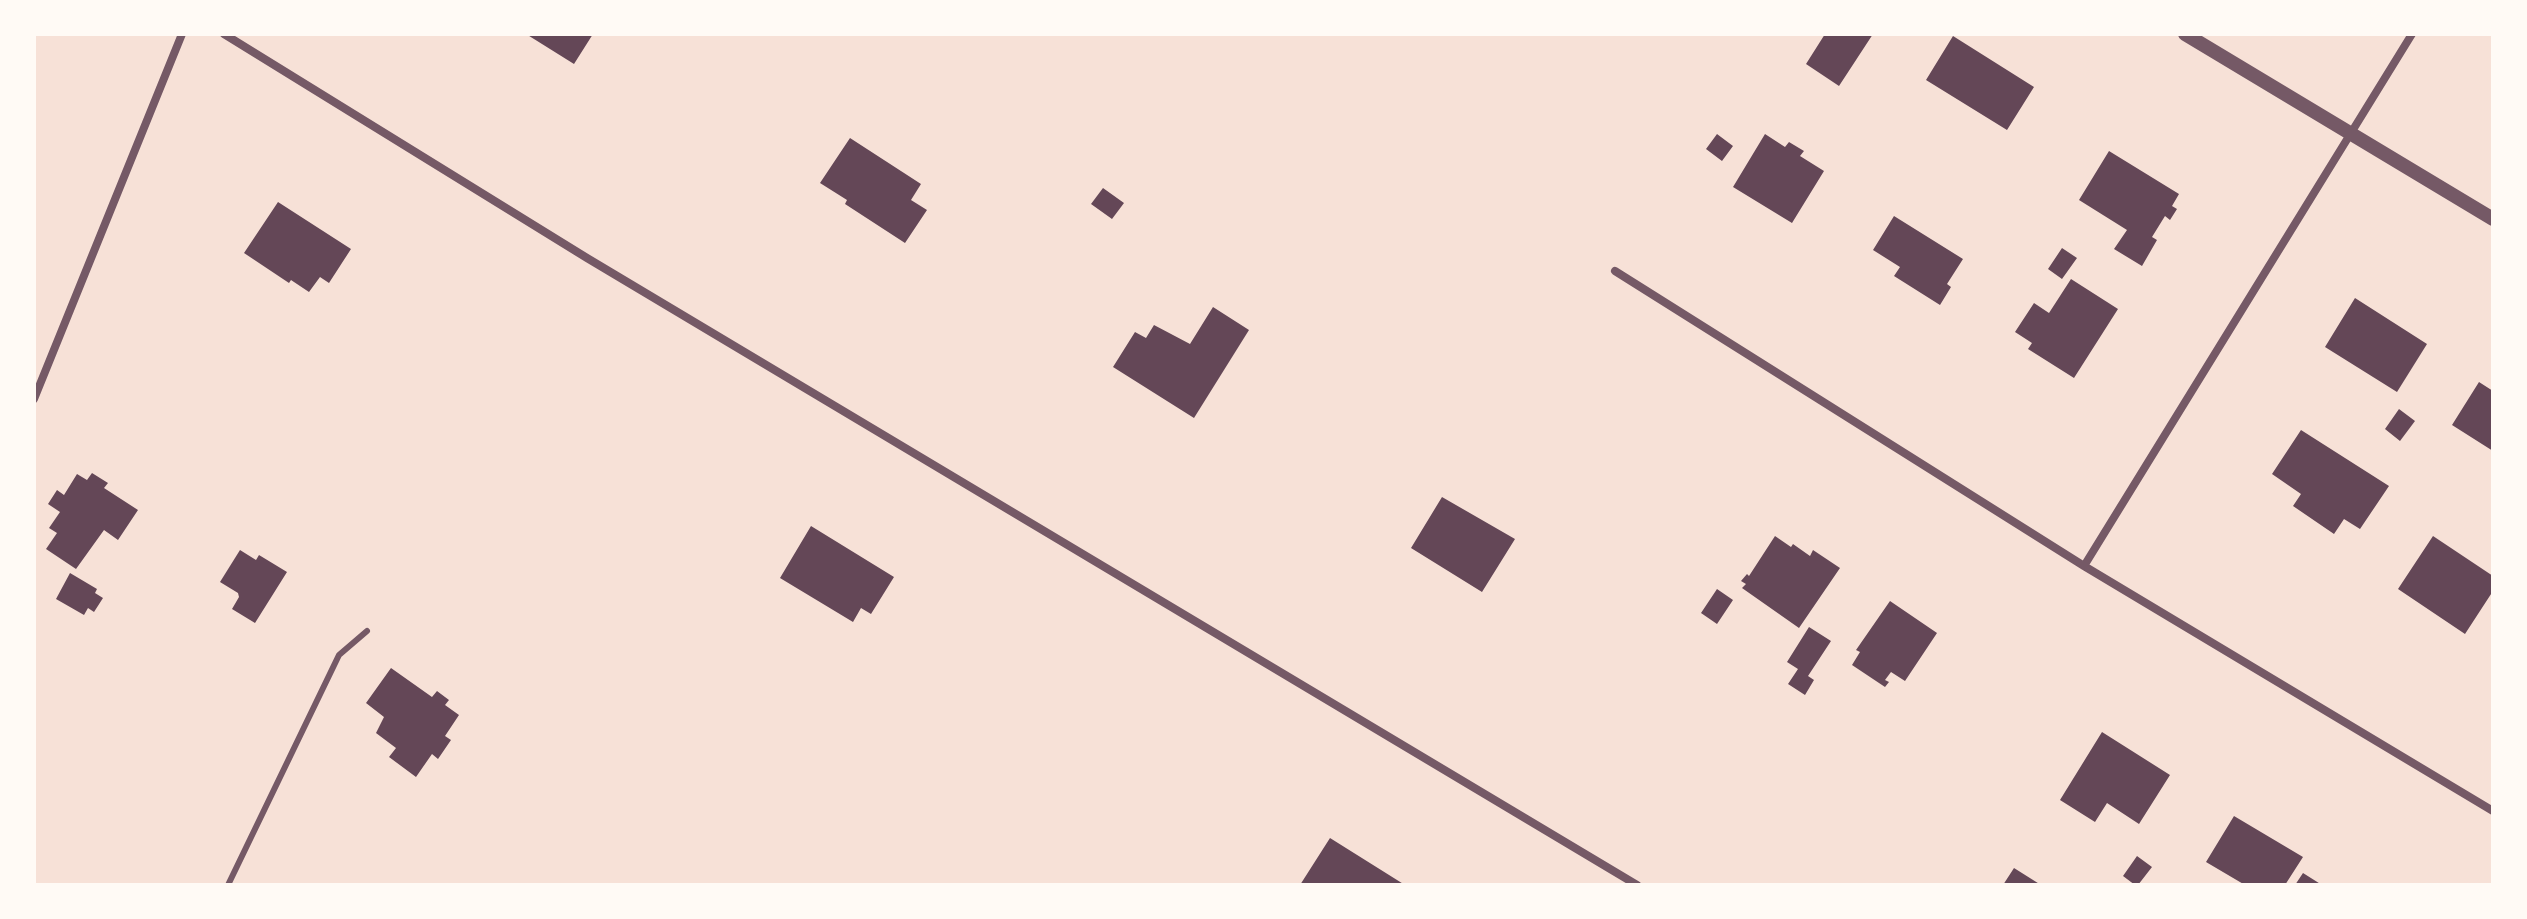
<!DOCTYPE html>
<style>
body{margin:0}
#map{position:relative;width:2527px;height:919px;overflow:hidden;background:#f7e1d7;font-family:Bitter,serif}
canvas{display:block}
.frame{position:absolute;inset:0;border:36px solid #fffaf5;pointer-events:none}
</style>
<div id="map">
<canvas width="2527" height="919"></canvas>
<div class="frame"></div>
</div>
<script>
const ctx = document.querySelector('canvas').getContext('2d');
ctx.lineJoin = 'round';
function fill(path, color) {
  ctx.fillStyle = color;
  ctx.fill(path, 'evenodd');
}
function poly(rows) {
  const path = new Path2D();
  for (const r of rows) {
    path.moveTo(r[0], r[1]);
    for (let i = 2; i < r.length; i += 2) path.lineTo(r[i], r[i + 1]);
  }
  return path;
}
function strokePath(path, color, width, dash) {
  ctx.strokeStyle = color;
  ctx.lineWidth = width;
  ctx.lineCap = dash ? 'butt' : 'round';
  ctx.setLineDash(dash || []);
  ctx.stroke(path);
}
const building = poly([
 [526,34,593,34,574,64],
 [1825,34,1873,34,1839,86,1806,64],
 [1953,36,2034,87,2007,130,1926,80],
 [1717,134,1733,146,1722,161,1706,149],
 [1765,134,1785,147,1789,142,1804,151,1800,156,1824,171,1792,223,1733,187],
 [850,138,921,184,911,200,927,210,905,243,845,204,847,200,820,183],
 [2109,151,2179,194,2172,206,2177,209,2170,220,2165,216,2152,237,2157,240,2142,266,2114,249,2127,230,2079,200],
 [1103,188,1124,203,1112,219,1091,204],
 [278,202,351,249,329,283,320,277,309,292,291,280,289,283,244,253],
 [1894,216,1963,259,1947,284,1951,287,1940,305,1894,276,1900,267,1873,250],
 [2062,248,2077,258,2062,279,2048,269],
 [2071,279,2118,309,2074,378,2028,349,2032,343,2015,332,2034,303,2049,313],
 [2355,298,2427,344,2397,392,2325,347],
 [1213,307,1249,330,1194,418,1113,367,1135,332,1146,338,1154,325,1190,344],
 [2479,382,2493,391,2493,451,2452,425],
 [2399,409,2415,421,2400,441,2385,429],
 [2301,430,2389,486,2360,529,2344,519,2334,534,2293,506,2301,494,2272,474],
 [92,473,108,483,104,488,138,510,118,540,104,530,76,569,46,549,57,533,49,528,60,512,48,504,57,490,64,495,77,474,87,480],
 [1442,497,1515,539,1482,592,1411,548],
 [811,526,894,577,871,614,861,608,853,622,780,578],
 [1775,536,1791,547,1793,544,1810,556,1813,550,1840,568,1799,628,1742,588,1746,584,1741,581,1747,574,1749,576],
 [2433,536,2493,576,2493,591,2465,634,2398,589],
 [240,550,256,560,259,555,287,572,255,623,232,609,239,597,238,593,220,582],
 [70,573,97,589,95,593,103,598,94,612,88,608,84,615,56,599],
 [1717,589,1733,600,1717,624,1701,613],
 [1890,601,1937,633,1905,681,1891,672,1885,680,1889,682,1885,687,1852,665,1860,652,1856,650],
 [1809,627,1831,641,1808,676,1814,680,1805,695,1788,684,1798,669,1787,662],
 [391,668,432,697,437,691,449,700,445,705,459,715,445,736,451,740,438,759,432,754,416,777,389,757,396,748,376,733,384,717,366,703],
 [2102,732,2170,775,2139,824,2107,803,2095,822,2060,800],
 [2234,816,2303,857,2285,885,2245,885,2206,862],
 [1330,838,1405,885,1300,885],
 [2137,856,2152,867,2138,885,2135,885,2123,876],
 [2014,868,2041,885,2003,885],
 [2303,873,2322,885,2295,885]
]);
const service = poly([
 [228,885,339,655,367,631]
]);
const minor = poly([
 [224,34,587,258,1637,885],
 [1615,271,2084,566,2493,811],
 [34,399,182,34],
 [2084,566,2412,34]
]);
const tertiary = poly([
 [2185,34,2493,219]
]);
fill(building, '#644757');
strokePath(service, '#755966', 6);
strokePath(minor, '#755966', 8);
strokePath(tertiary, '#755966', 14);
</script>
